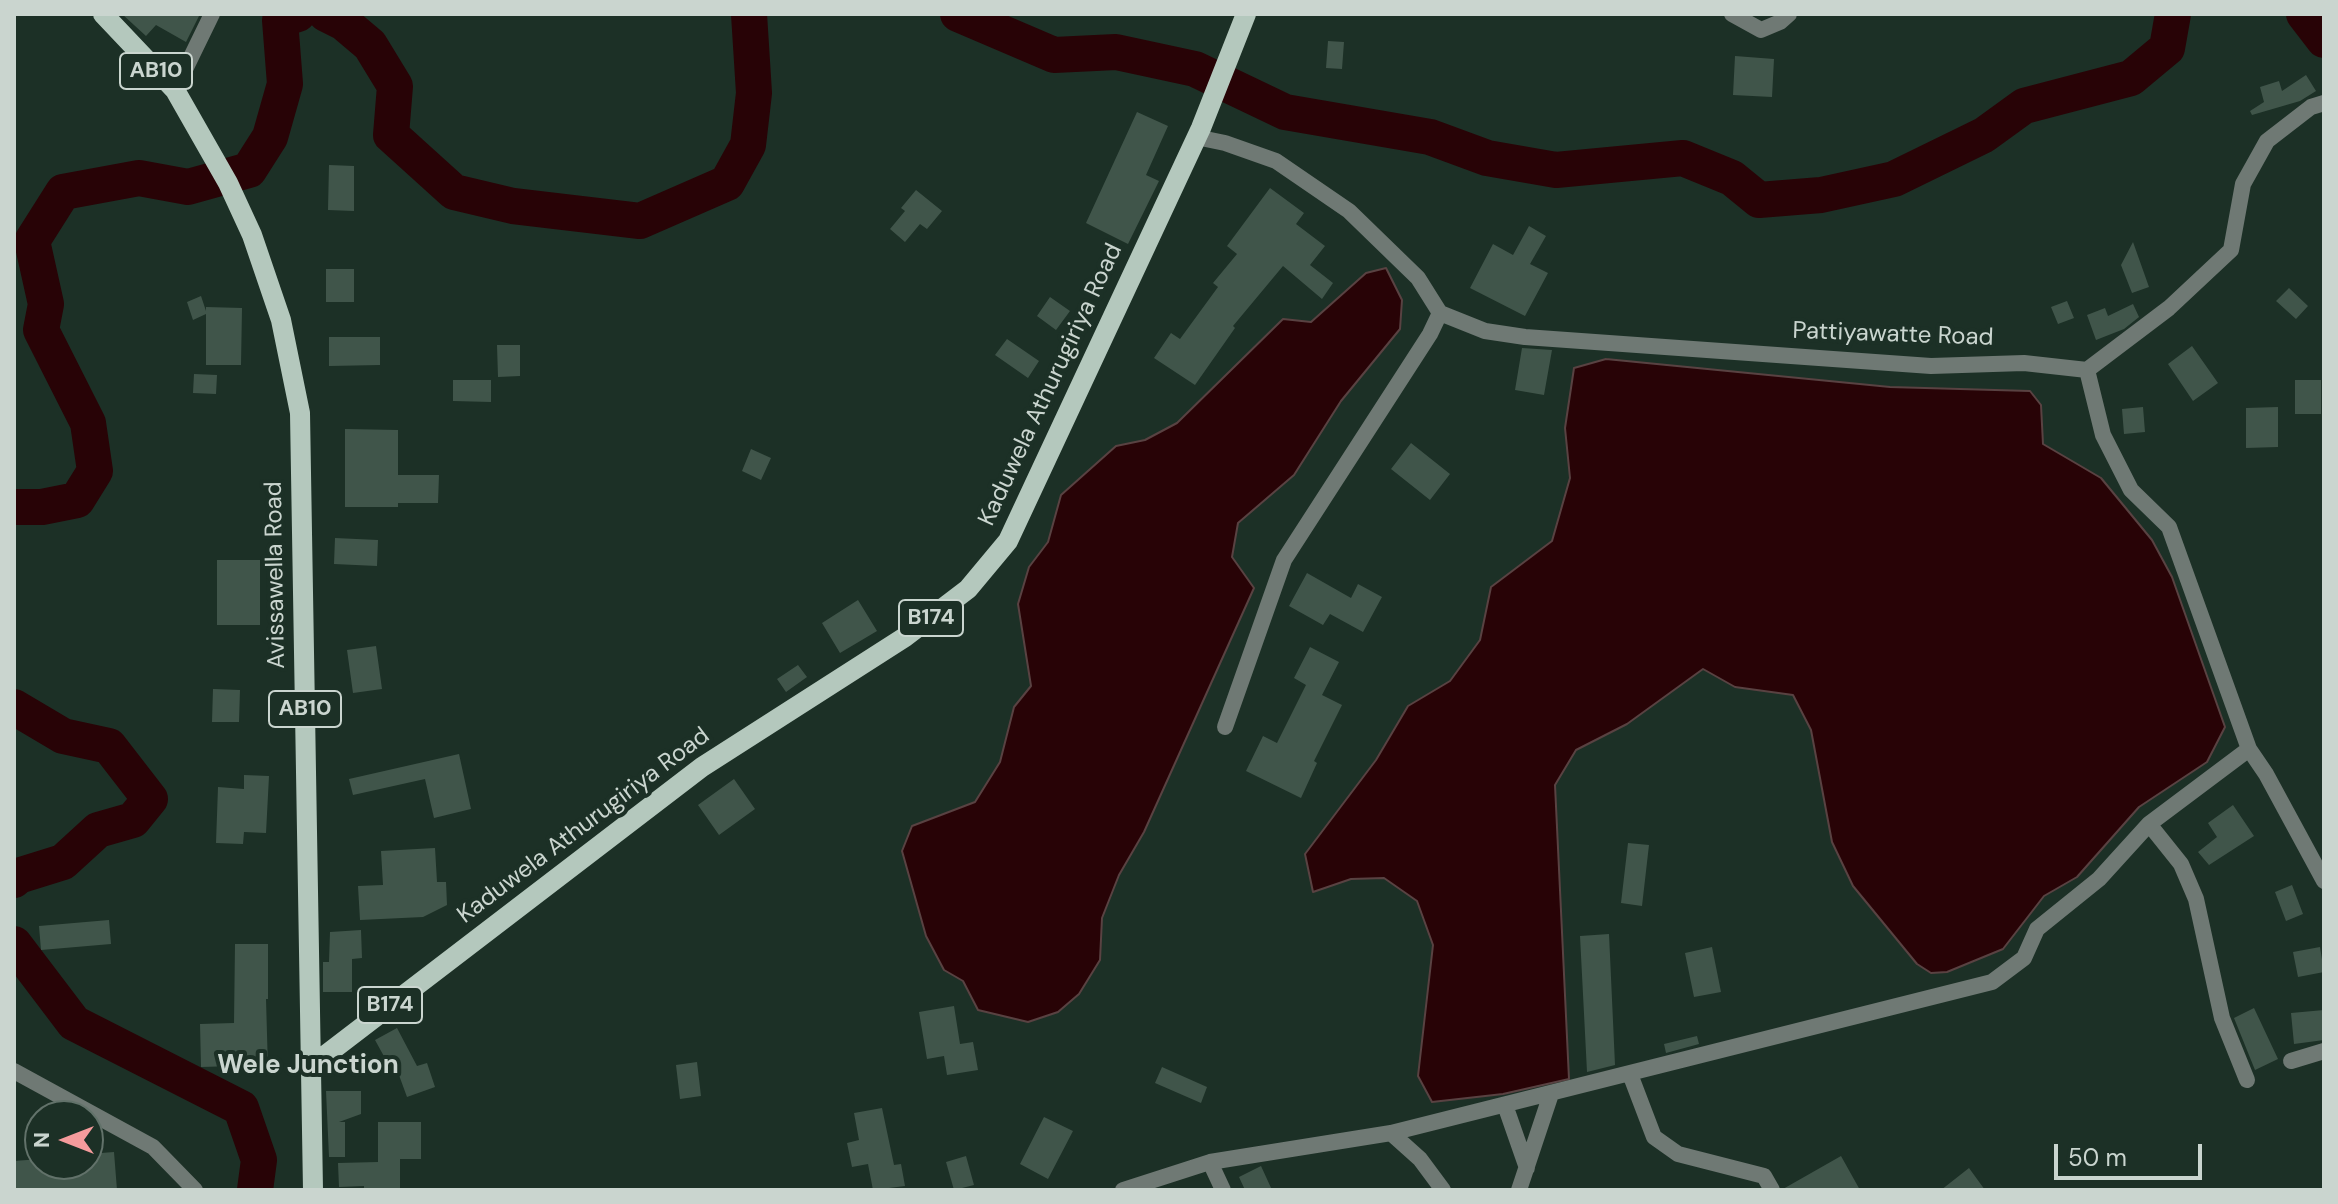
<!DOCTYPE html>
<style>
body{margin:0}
#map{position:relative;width:2338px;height:1204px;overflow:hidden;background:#1c3026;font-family:"DM Sans",sans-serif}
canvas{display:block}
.frame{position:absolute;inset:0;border:16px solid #cad5cf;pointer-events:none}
.north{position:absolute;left:24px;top:1100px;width:80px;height:80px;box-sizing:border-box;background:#1c3026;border:2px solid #62726a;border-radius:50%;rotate:270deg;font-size:22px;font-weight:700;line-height:32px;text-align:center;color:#cad5cf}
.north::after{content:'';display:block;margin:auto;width:28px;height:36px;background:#f59b9c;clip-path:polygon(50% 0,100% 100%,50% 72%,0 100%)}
.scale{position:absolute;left:2054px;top:1144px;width:148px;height:36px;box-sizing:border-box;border:4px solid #cad5cf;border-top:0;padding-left:10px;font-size:24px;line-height:28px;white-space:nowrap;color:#cad5cf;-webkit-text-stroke:6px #1c3026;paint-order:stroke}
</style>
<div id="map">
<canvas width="2338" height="1204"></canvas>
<div class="frame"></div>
<div class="north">N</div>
<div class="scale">50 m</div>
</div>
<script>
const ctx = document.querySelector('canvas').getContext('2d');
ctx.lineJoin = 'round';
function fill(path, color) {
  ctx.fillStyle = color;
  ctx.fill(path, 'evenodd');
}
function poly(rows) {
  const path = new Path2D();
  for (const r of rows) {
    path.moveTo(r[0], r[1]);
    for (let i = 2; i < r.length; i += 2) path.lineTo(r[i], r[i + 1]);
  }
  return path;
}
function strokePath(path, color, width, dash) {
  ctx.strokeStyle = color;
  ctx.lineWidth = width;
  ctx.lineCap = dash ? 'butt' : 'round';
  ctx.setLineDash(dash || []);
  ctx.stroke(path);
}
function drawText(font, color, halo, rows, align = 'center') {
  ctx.font = font + ' "DM Sans",sans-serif';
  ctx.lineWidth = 8;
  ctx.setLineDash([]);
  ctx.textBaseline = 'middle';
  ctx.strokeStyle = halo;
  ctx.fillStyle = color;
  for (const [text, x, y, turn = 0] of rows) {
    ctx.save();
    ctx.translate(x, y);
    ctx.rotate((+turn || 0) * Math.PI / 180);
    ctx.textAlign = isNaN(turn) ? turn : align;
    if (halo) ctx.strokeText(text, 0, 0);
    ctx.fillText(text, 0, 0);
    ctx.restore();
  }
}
const water = poly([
 [1386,268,1402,300,1400,329,1341,401,1294,475,1238,523,1232,557,1254,588,1144,832,1119,875,1102,918,1100,960,1079,994,1058,1012,1028,1022,978,1010,963,981,944,970,926,936,902,851,912,826,975,802,1000,762,1014,707,1031,686,1018,604,1029,567,1048,542,1061,495,1116,446,1145,440,1177,423,1283,319,1311,322,1366,273,1386,268],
 [1606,359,1890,387,2030,391,2041,405,2043,444,2101,478,2152,540,2172,577,2225,727,2207,762,2139,807,2077,877,2044,896,2003,949,1947,972,1931,973,1917,964,1853,886,1832,842,1811,730,1793,695,1735,687,1703,669,1627,724,1576,750,1555,785,1569,1079,1503,1094,1432,1102,1418,1076,1433,945,1417,901,1384,878,1351,879,1313,892,1305,854,1376,760,1408,706,1450,681,1480,640,1491,587,1552,541,1570,478,1565,428,1574,368,1606,359]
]);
const river = poly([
 [326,14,344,23,370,45,395,86,391,135,454,192,513,206,640,221,727,183,748,145,754,93,749,14],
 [958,14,1054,55,1116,52,1195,69,1285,112,1430,137,1487,158,1556,170,1683,158,1732,178,1759,200,1821,195,1894,179,1984,135,2024,106,2131,78,2167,48,2173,14],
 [2304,14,2324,40],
 [14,507,42,507,77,500,95,471,88,423,41,330,46,304,32,241,63,192,139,178,188,187,249,170,270,137,285,84,280,20,298,14],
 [14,707,63,736,109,746,150,799,133,820,98,830,63,862,18,876,14,880],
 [14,944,74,1023,241,1108,259,1160,255,1190]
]);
const building = poly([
 [122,14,200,14,186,42,156,25,146,36],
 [1328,41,1344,42,1342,69,1326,68],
 [1735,56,1774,59,1772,97,1733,95],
 [2306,75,2316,91,2300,101,2252,115,2250,111,2264,102,2260,87,2279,81,2282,91],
 [1137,112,1168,126,1146,175,1159,181,1128,244,1086,223],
 [329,165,354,166,354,211,328,210],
 [1270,188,1304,213,1296,224,1325,246,1310,265,1333,283,1322,299,1283,266,1233,326,1235,328,1195,385,1154,358,1171,333,1180,339,1218,287,1213,283,1237,254,1227,246],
 [916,190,942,211,927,229,920,224,905,242,890,229,905,211,901,208],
 [1529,226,1546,236,1530,264,1548,273,1525,316,1470,288,1493,244,1513,255],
 [2133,242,2149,287,2132,293,2121,265],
 [326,269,354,269,354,302,326,302],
 [2289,288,2308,306,2296,319,2276,301],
 [201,296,206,311,206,307,242,308,241,365,206,365,206,314,193,320,187,302],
 [1050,297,1070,311,1056,330,1037,316],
 [2067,301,2074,318,2058,324,2051,307],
 [2133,304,2139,317,2124,329,2096,340,2087,315,2105,308,2108,316],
 [329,337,380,337,380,365,329,366],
 [1007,339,1039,361,1028,378,995,355],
 [497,345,520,345,520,376,498,377],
 [2192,346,2218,383,2193,401,2168,364],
 [1522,348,1552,350,1544,395,1515,390],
 [194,374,217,375,216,394,193,393],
 [453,380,491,380,491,402,453,401],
 [2295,380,2321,380,2321,414,2295,414],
 [2143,407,2145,432,2124,434,2122,409],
 [2278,407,2278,447,2246,448,2246,408],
 [345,429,398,430,398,475,439,475,438,503,398,503,398,507,345,507],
 [1411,443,1450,474,1430,500,1391,469],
 [751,449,771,458,761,480,742,471],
 [335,538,378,540,377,566,334,564],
 [217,560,260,560,260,625,217,625],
 [1307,573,1351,598,1358,584,1382,597,1363,632,1330,614,1323,625,1289,606],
 [858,600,877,631,840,653,822,623],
 [376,646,382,689,353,693,347,650],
 [1310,647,1339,662,1322,695,1342,705,1314,761,1317,763,1301,798,1246,771,1263,736,1277,743,1306,685,1294,678],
 [798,665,807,677,786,692,777,679],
 [213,689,240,690,239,722,212,722],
 [459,754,471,809,434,818,425,779,353,795,349,779],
 [244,775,269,776,266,833,244,832,243,844,216,843,218,787,244,789],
 [734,779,755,809,719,835,698,805],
 [2233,805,2254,836,2209,865,2198,852,2217,837,2208,823],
 [1628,843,1649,845,1642,906,1621,903],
 [435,848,437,882,446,882,447,905,423,917,360,920,358,886,383,885,381,851],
 [2292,885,2303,914,2286,921,2275,892],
 [109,920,111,944,41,950,39,926],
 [361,930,362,958,352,959,352,992,323,992,323,962,329,962,330,932],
 [1609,934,1615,1065,1587,1072,1580,936],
 [235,944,268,944,268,999,266,999,268,1069,236,1070,236,1066,201,1067,200,1024,234,1023],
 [1712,947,1721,992,1694,997,1685,953],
 [2320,947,2324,972,2298,977,2293,952],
 [954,1006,960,1044,973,1042,978,1070,947,1075,944,1056,927,1059,919,1012],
 [2254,1008,2278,1059,2255,1070,2234,1018],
 [2324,1010,2324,1040,2294,1044,2291,1013],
 [397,1028,417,1066,427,1063,435,1087,407,1097,392,1056,386,1060,375,1040],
 [1697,1036,1699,1044,1666,1053,1664,1044],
 [697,1062,701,1096,680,1099,676,1065],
 [1162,1067,1207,1087,1201,1103,1155,1083],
 [326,1091,361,1091,361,1114,339,1122,345,1122,345,1157,329,1157],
 [882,1108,894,1165,901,1164,905,1186,873,1190,868,1164,852,1167,847,1143,859,1140,854,1113],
 [1044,1117,1073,1131,1048,1179,1020,1164],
 [378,1122,421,1122,421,1159,400,1159,400,1190,364,1190,364,1186,339,1187,338,1163,378,1162],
 [114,1152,117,1190,14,1190,14,1161,40,1159,40,1164,88,1164,88,1154],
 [966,1156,974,1185,954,1190,946,1162],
 [1841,1156,1860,1190,1783,1190,1783,1189],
 [1261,1166,1272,1190,1245,1190,1239,1177],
 [1969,1168,1985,1190,1941,1190]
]);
const minor = poly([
 [1732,14,1761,30,1780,22,1789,14],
 [175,90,212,14],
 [1196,137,1225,143,1276,161,1349,211,1418,278,1440,313,1485,331,1525,337,1931,366,2024,363,2087,370,2103,435,2131,490,2169,527,2249,749,2266,774,2324,881],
 [2087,370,2169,308,2231,250,2243,184,2267,141,2311,107,2324,103],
 [1225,727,1284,560,1430,334,1440,313],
 [2149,824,2181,864,2196,899,2222,1018,2247,1080],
 [2291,1061,2324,1051],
 [14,1071,153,1147,195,1190],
 [1630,1074,1654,1137,1678,1154,1764,1176,1772,1190],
 [1505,1105,1527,1168],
 [1391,1133,1420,1159,1443,1190],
 [1210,1162,1223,1190],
 [1123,1190,1210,1162,1391,1133,1992,982,2024,958,2037,929,2099,879,2149,824,2249,749],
 [1519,1190,1551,1094]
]);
const primary = poly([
 [103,14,175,90,228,183,252,235,281,320,300,413,313,1190],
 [310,1067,702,767,905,637,968,589,1008,541,1201,128,1246,14]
]);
const shields = [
 [156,71,72],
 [931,618,64],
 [305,709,72],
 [390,1005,64]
];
const shieldNames = [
 ["AB10",156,71],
 ["B174",931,618],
 ["AB10",305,709],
 ["B174",390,1005]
];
const streetNames = [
 ["Pattiyawatte Road",1893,335,2],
 ["Kaduwela Athurugiriya Road",1051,385,-65],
 ["Avissawella Road",276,575,-91],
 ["Kaduwela Athurugiriya Road",584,826,-37]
];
const neighbourhoodNames = [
 ["Wele Junction",308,1066]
];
fill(water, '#280306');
strokePath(water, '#594242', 2);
strokePath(river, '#280306', 36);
fill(building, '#40554a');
strokePath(minor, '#6f7974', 16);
strokePath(primary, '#b4c8bd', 20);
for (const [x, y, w] of shields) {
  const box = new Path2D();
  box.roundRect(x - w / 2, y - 18, w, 36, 6);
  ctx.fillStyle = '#1c3026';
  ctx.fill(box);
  strokePath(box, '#cad5cf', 2);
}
drawText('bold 22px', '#cad5cf', null, shieldNames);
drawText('24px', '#cad5cf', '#1c3026', streetNames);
drawText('bold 26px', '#cad5cf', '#1c3026', neighbourhoodNames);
</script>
